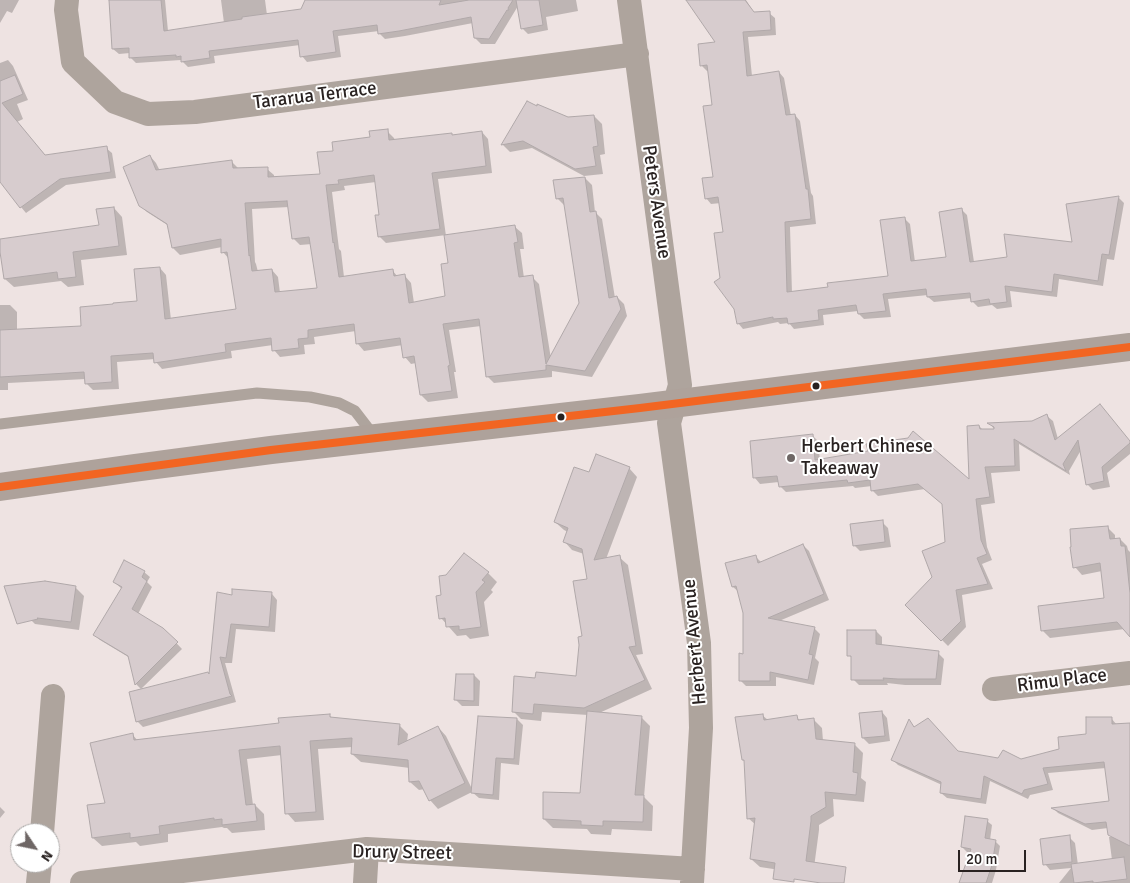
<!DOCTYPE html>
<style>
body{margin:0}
#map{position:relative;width:1130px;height:883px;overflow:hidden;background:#eee3e2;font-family:Signika,sans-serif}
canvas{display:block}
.north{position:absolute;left:10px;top:823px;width:50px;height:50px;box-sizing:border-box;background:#fff;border:1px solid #a9a7a6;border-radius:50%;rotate:124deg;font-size:14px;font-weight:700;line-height:20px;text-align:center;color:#292221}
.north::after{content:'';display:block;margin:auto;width:18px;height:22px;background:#6e6665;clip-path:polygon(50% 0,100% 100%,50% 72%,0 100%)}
.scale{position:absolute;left:958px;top:850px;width:68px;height:22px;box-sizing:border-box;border:2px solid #292221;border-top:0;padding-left:6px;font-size:15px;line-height:18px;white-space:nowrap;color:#292221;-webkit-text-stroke:4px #fff;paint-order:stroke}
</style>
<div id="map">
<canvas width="1130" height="883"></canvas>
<div class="north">N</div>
<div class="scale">20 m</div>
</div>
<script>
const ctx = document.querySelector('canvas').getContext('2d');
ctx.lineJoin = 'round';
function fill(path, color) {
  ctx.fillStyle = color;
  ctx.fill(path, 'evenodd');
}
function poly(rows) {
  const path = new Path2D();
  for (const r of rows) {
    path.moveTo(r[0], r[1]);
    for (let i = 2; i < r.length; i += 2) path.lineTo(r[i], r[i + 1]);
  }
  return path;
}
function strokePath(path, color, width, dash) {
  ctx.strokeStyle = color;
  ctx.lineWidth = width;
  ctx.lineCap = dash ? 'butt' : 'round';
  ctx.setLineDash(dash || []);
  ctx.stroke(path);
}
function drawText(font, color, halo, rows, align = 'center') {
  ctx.font = font + ' Signika,sans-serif';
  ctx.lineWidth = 4;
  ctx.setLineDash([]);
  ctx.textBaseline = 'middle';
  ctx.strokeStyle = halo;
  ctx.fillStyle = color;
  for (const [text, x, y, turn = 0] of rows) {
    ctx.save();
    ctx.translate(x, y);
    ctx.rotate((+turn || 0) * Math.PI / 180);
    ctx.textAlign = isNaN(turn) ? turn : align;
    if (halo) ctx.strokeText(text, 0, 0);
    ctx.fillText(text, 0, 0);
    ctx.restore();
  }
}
const shadow = poly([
 [0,0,19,0,12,13,7,11,0,23],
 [109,0,165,0,168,31,224,23,221,0,265,0,267,15,302,10,306,0,576,0,578,11,546,17,548,30,528,34,522,28,518,6,495,44,481,44,475,38,473,23,405,36,385,39,379,33,379,31,338,36,341,57,307,62,302,56,300,45,214,56,215,63,188,67,181,60,136,63,130,57,130,53,119,54,113,49],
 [688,0,746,0,755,14,769,13,775,18,776,35,748,37,752,76,779,72,784,78,791,116,795,115,800,121,811,193,813,196,816,224,790,227,792,293,829,288,890,277,905,219,910,224,915,262,948,258,961,209,967,215,974,262,1009,258,1074,244,1118,197,1124,203,1114,260,1107,259,1103,286,1059,279,1057,297,1010,291,1012,307,997,309,992,305,978,307,972,301,972,298,934,302,928,297,928,295,888,299,891,317,864,319,859,314,858,311,823,315,824,325,794,329,789,323,780,324,778,322,743,329,738,323,735,309,721,278,725,233,721,203,711,204,706,198,715,178,713,106,709,71,707,71,702,66,717,43],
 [8,60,13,66,28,100,17,104,23,119,17,122,46,156,106,148,112,153,116,178,66,185,26,213,21,207,0,180,0,63],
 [594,116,602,124,605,154,600,155,603,174,584,176,532,148,510,152,502,144,568,119],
 [387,131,394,138,395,141,451,134,453,136,482,132,488,139,492,173,438,179,446,236,515,227,522,233,524,249,520,249,524,278,532,277,539,284,551,359,581,303,565,205,564,205,557,198,585,178,592,185,595,212,602,219,615,298,617,297,624,304,627,316,592,377,552,371,552,377,494,383,487,376,481,326,449,330,456,372,454,372,458,398,428,402,421,395,416,363,411,364,405,357,403,345,364,351,358,344,356,331,314,337,315,344,304,345,305,354,280,357,274,350,273,345,231,351,232,358,162,369,156,362,155,359,117,362,119,389,93,390,86,383,86,379,8,383,8,390,0,390,0,305,10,305,17,312,17,330,83,327,138,302,160,268,166,275,171,320,237,310,229,259,223,252,222,247,180,255,173,248,169,226,147,212,140,205,150,156,156,163,160,171,231,161,238,168,267,169,274,175,274,178,321,175,335,152,371,138],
 [376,182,380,216,379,236,386,243,446,235,450,264,446,297,414,303,411,283,405,276,398,277,392,270,344,277,341,251,339,249,332,192,345,190,344,186],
 [289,207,293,238,300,245,312,244,318,289,280,293,278,277,272,270,258,272,256,264,255,262,252,209],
 [114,208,122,217,127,255,81,260,84,285,68,287,61,281,14,287,5,279,0,241,100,227],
 [1047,416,1053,421,1058,439,1130,441,1130,454,1107,473,1110,487,1093,490,1087,484,1081,450,1069,471,1070,475,1019,444,1020,471,991,473,995,503,981,505,987,547,992,560,982,564,993,589,962,595,966,627,948,646,907,605,934,578,946,543,943,505,925,489,878,496,872,490,872,486,855,488,853,486,786,492,780,486,779,482,760,484,755,478,812,435,818,441,820,460,970,482,979,426,983,430,995,430,990,424,1032,422],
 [629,468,637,477,606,559,619,557,628,565,643,654,636,655,652,689,597,714,641,717,650,726,644,797,653,806,652,831,612,829,611,835,591,834,587,829,553,828,544,819,581,794,588,715,542,712,541,721,521,719,513,711,536,679,577,677,584,638,588,580,584,554,572,550,564,541,568,532,564,530,555,522,589,474],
 [882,522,888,528,891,547,860,551,854,545],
 [1107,527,1115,535,1115,539,1120,539,1127,546,1128,550,1130,552,1130,635,1125,629,1050,638,1043,631,1105,599,1102,571,1082,575,1075,567],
 [803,545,809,551,829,600,779,621,814,628,820,634,815,658,819,662,814,685,776,677,776,686,746,686,740,680,745,655,745,613,740,593,733,587,727,564,755,556,762,563],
 [144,572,150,577,147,582,152,587,138,614,163,629,182,649,141,689,136,684,130,658,100,640,95,635,122,589,114,582],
 [488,573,497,582,491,590,493,592,484,602,489,636,470,639,466,635,457,636,441,618,443,596],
 [75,587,84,596,79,630,35,624,26,615],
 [272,594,277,600,275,632,236,629,232,663,225,663,236,702,143,727,137,721,210,676,233,596],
 [876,631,882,637,882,646,938,653,944,659,941,685,905,685,887,683,888,685,859,685,853,679,853,659,849,655],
 [474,675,480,681,479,706,462,706,456,700],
 [882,712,887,718,890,741,869,744,863,738],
 [762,715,768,720,796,717,801,721,813,719,822,728,823,741,855,745,863,753,861,778,866,782,864,802,833,799,834,816,819,825,819,830,813,875,760,867,751,859,756,825,748,818,745,762,743,760],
 [330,716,332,718,399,725,408,734,407,742,438,727,446,736,473,791,517,719,523,725,519,765,501,763,499,800,479,798,472,792,438,809,430,800,425,789,419,790,410,782,410,768,361,762,352,754,353,747,318,749,324,820,295,822,287,813,282,755,247,759,253,805,255,805,264,814,265,830,232,833,227,828,224,828,222,827,168,834,168,842,140,846,136,842,102,846,93,838,132,734,138,741,280,724],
 [1111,718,1117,725,1130,725,1130,883,1059,883,1071,868,1050,870,1045,864,1069,837,1075,843,1078,865,1112,860,1109,837,1112,837,1109,834,1108,828,1092,830,1058,813,1054,809,1110,802,1106,768,1048,773,1053,790,1030,795,1028,799,990,781,986,804,947,798,941,793,942,785,898,765,892,759,909,721,915,728,958,753,999,760,1021,760,1060,750,1087,735],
 [0,807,5,812,0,818],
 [987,821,992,825,990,840,995,841,1000,846,996,870,992,883,960,883,971,852,967,852,962,847]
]);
const building = poly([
 [109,0,161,0,164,31,242,19,242,17,301,9,305,0,441,0,439,5,469,0,513,0,508,8,509,10,507,10,489,39,474,38,471,17,399,31,378,34,377,25,333,31,336,52,300,57,298,40,209,51,210,58,181,62,181,56,176,57,176,55,129,58,129,48,112,49,109,0],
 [516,0,539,0,543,25,521,29,516,0],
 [686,0,745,0,754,12,770,11,771,30,743,32,747,76,779,71,786,115,795,114,806,189,808,189,811,219,785,222,787,292,828,287,827,283,888,276,880,220,905,217,911,261,946,257,939,212,962,208,970,262,1007,257,1004,234,1072,242,1066,204,1119,196,1109,255,1102,254,1098,281,1054,274,1052,292,1005,286,1007,302,990,304,989,299,971,302,970,293,927,297,926,289,883,294,886,311,858,314,856,305,818,310,819,320,788,324,787,318,773,319,773,317,737,324,734,309,714,282,720,278,714,233,723,232,718,197,705,199,702,178,713,177,703,106,712,105,707,65,700,66,698,44,715,42,686,0],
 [15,75,23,94,2,103,45,155,107,146,111,172,60,179,20,208,0,182,0,81,15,75],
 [527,101,537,106,537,104,568,117,594,115,598,146,593,147,596,166,575,169,523,141,501,145,527,101],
 [388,129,389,140,452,133,452,135,482,131,486,166,432,173,440,229,378,237,375,215,379,215,374,175,338,180,339,184,326,185,333,243,334,242,339,277,393,269,394,276,405,274,409,303,445,296,441,264,448,263,444,235,515,225,518,242,514,243,519,277,533,275,546,364,579,303,563,198,556,199,553,180,585,177,590,212,596,211,609,298,617,296,621,309,585,371,546,365,546,370,486,377,479,319,443,324,450,365,448,366,452,391,420,395,414,356,403,358,400,338,356,344,354,324,308,330,308,338,298,339,299,348,272,351,271,338,225,344,226,352,154,363,153,353,111,356,112,382,85,384,84,372,0,377,0,330,81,326,80,307,113,304,113,303,137,301,134,269,160,267,165,319,236,309,227,252,221,253,221,239,172,248,167,224,139,206,123,167,150,155,156,170,232,160,233,168,268,167,268,177,320,174,317,152,333,151,332,142,370,137,369,131,388,129],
 [287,201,292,239,309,237,317,288,275,292,272,269,252,271,250,255,249,256,245,203,287,201],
 [114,207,119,246,73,252,76,277,58,279,57,272,4,279,0,252,0,239,99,225,96,209,114,207],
 [1100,404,1130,441,1130,443,1102,467,1104,481,1086,485,1078,440,1063,464,1066,471,1014,439,1015,466,985,467,990,497,976,499,981,540,987,554,977,558,988,584,956,590,961,621,941,641,905,605,932,577,922,551,945,542,942,504,918,484,871,491,870,480,848,483,847,480,779,487,777,476,753,478,750,441,813,434,815,460,868,451,866,444,908,438,913,431,969,479,967,426,979,425,980,429,994,429,994,427,987,423,1032,421,1047,414,1055,440,1100,404],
 [596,454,630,467,594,560,620,555,636,646,629,647,645,680,584,708,534,704,533,714,512,712,514,676,535,678,536,672,576,676,579,645,578,637,582,636,573,581,587,579,582,549,563,542,568,528,554,522,574,467,589,472,596,454],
 [883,520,885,542,853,546,850,524,883,520],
 [1108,526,1110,539,1120,538,1121,546,1125,546,1130,593,1130,637,1117,622,1041,631,1038,606,1104,598,1100,563,1073,568,1070,547,1071,547,1070,529,1108,526],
 [803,544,824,594,768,618,815,627,809,654,813,655,808,680,770,672,770,681,739,681,739,653,743,654,743,613,736,586,732,587,725,563,756,555,758,563,803,544],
 [464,553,489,572,482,580,485,582,476,592,481,627,459,630,459,626,446,627,445,618,439,619,436,596,441,595,439,576,446,575,464,553],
 [124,560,145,571,142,577,147,581,132,609,163,628,178,642,135,685,128,656,93,635,122,587,113,582,124,560],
 [45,581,76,586,71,622,37,618,38,619,17,624,4,586,45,581],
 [232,589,272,592,269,627,231,624,226,658,220,657,230,694,232,696,136,722,129,692,208,672,209,674,217,592,232,595,232,589],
 [847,630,876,630,876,644,939,651,936,679,898,679,883,678,884,680,851,680,851,656,847,656,847,630],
 [456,674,474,674,474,701,454,700,456,674],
 [587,711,642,716,635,795,644,795,643,822,603,821,603,826,581,825,581,821,543,819,543,792,580,793,587,711],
 [882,711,885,736,862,738,859,713,882,711],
 [330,714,330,717,400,724,398,745,438,726,465,783,429,801,419,781,409,782,408,760,351,754,352,738,310,741,316,812,285,814,280,746,239,750,246,805,255,804,257,821,222,825,222,819,214,820,214,818,159,826,160,834,130,838,130,833,92,838,87,805,105,803,90,743,133,733,134,740,279,723,278,718,330,714],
 [763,714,764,720,797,715,798,720,814,718,816,739,855,743,853,772,858,773,856,795,825,792,826,807,811,816,811,821,806,861,846,867,844,883,821,883,794,879,794,882,773,879,775,863,750,859,755,818,747,819,744,760,742,760,735,717,763,714],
 [478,716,517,718,514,759,496,758,493,795,471,793,478,716],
 [1086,717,1112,717,1112,724,1130,723,1130,846,1108,835,1106,822,1085,824,1051,808,1109,801,1104,762,1043,768,1048,784,1024,790,1022,794,984,776,981,799,940,793,941,782,891,760,909,719,914,727,928,718,958,751,998,758,1003,750,1021,759,1059,749,1058,737,1086,734,1086,717],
 [965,816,988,819,985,838,996,840,992,865,986,883,959,883,971,849,961,847,965,816],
 [1070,835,1072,862,1043,865,1040,839,1070,835],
 [1124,857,1127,879,1093,883,1093,881,1074,883,1071,864,1124,857]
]);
const lane = poly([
 [0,424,257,393,310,397,339,403,355,411,375,437]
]);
const street = poly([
 [67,0,66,10,73,62,115,102,148,114,195,112,637,54],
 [629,0,680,385,669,423,699,643,701,728,692,883],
 [994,689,1130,673],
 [42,833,53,696],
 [38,883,40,863],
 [82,883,367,849,693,869],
 [365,883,367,849]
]);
const secondary = poly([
 [0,487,134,468,271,450,640,408,1130,347]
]);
const bus1 = poly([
 [0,487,271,450,640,408,1130,347]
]);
const markers = [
 [816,386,4.5,"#292221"],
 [561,417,4.5,"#292221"],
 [791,458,5,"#6e6665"]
];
const streetNames = [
 ["Tararua Terrace",315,96,-7],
 ["Peters Avenue",656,202,82],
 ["Herbert Avenue",695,642,-95],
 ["Rimu Place",1062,681,-7],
 ["Drury Street",402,853,1]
];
const poiNames = [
 ["Herbert Chinese",801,447],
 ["Takeaway",801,469]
];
fill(shadow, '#0003');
fill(building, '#d7ccce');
strokePath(building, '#b0a8a9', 1);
strokePath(lane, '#aea49d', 11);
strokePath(street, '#aea49d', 24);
strokePath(secondary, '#aea29b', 28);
strokePath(bus1, '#f26522', 8);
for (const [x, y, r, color] of markers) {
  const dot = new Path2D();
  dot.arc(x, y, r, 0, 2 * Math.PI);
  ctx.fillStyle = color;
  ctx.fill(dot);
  strokePath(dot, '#fff', 2);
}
drawText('19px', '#292221', '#fff', streetNames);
drawText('19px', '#292221', '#fff', poiNames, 'left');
</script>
